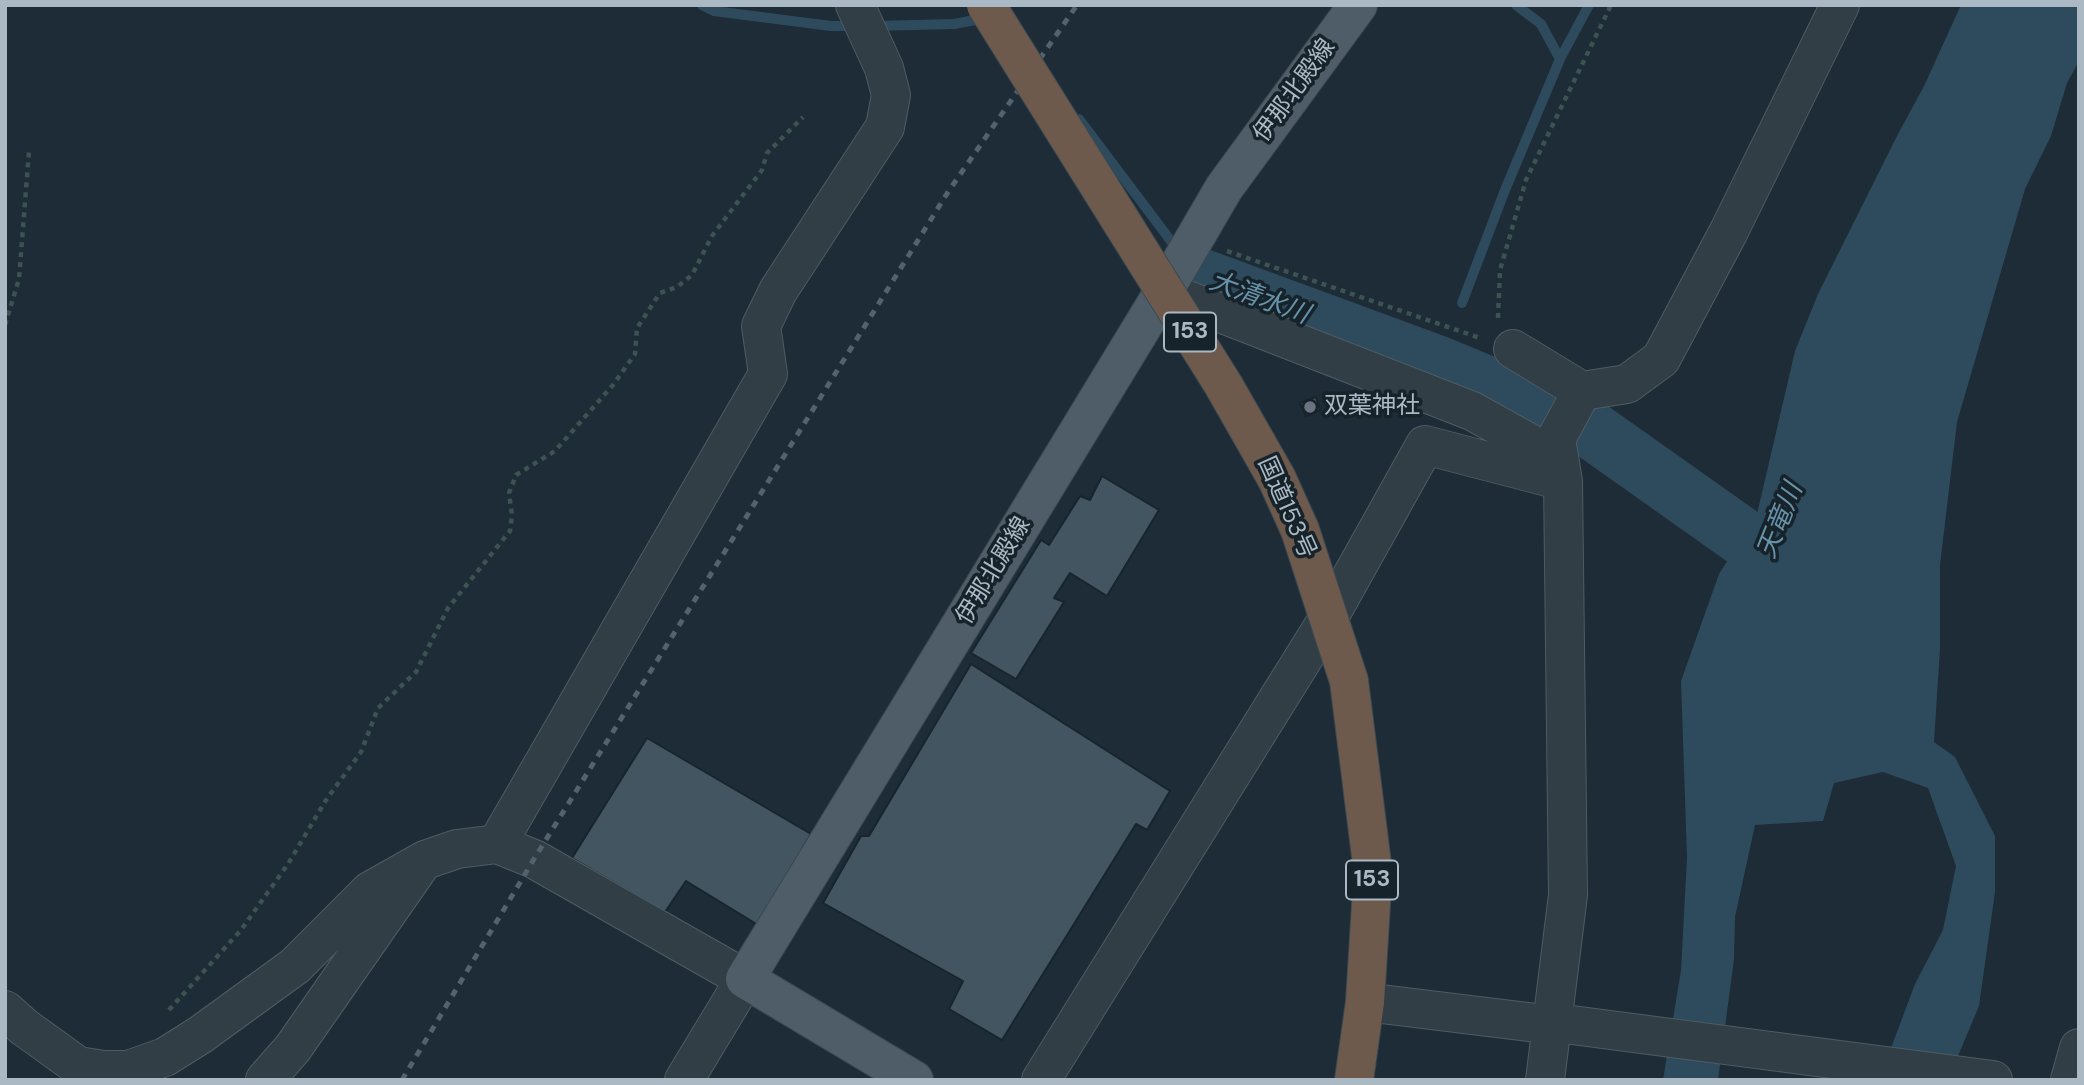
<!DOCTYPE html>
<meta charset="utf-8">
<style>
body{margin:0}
#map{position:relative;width:2084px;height:1085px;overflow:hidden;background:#1d2c36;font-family:"DM Sans",sans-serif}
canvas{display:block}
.frame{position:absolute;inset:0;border:7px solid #aab9c4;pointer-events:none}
</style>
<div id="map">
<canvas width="2084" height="1085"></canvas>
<div class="frame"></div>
</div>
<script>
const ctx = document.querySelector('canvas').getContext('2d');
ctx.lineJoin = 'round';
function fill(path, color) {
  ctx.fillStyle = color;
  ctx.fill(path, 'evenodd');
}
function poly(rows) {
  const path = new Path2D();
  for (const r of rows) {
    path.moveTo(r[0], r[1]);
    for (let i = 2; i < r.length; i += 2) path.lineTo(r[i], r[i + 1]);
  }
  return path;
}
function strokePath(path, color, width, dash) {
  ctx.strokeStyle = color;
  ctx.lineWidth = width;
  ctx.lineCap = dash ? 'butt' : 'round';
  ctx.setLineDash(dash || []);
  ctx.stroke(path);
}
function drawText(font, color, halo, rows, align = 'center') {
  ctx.font = font + ' "DM Sans","Noto Sans JP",sans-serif';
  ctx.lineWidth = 7;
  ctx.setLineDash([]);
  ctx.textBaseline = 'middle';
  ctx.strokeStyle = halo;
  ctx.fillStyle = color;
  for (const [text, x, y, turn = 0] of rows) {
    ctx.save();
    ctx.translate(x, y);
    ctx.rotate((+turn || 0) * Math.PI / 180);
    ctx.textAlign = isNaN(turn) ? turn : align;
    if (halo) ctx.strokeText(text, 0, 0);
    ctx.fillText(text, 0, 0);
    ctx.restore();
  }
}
const water = poly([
 [1961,5,2079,5,2079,61,2067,83,2051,136,2025,189,1957,422,1940,565,1940,649,1934,742,1955,757,1995,836,1995,892,1979,1006,1948,1080,1879,1080,1915,984,1943,930,1956,866,1928,788,1883,772,1834,783,1823,821,1755,825,1735,917,1734,959,1718,1080,1663,1080,1681,970,1687,858,1681,681,1719,574,1757,514,1795,351,1818,294,1898,134,1924,86]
]);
const stream = poly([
 [702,5,714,11,831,26,857,26],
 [875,26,954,24,986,18],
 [1560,59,1589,5],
 [1079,119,1177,249],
 [1188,264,1197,276,1192,284],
 [1462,303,1505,190,1560,59,1541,24,1516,5],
 [1439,365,1444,351]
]);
const river = poly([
 [1197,276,1439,365,1586,426,1764,552]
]);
const building = poly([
 [1316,397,1320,410,1306,416,1300,403,1316,397],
 [1102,476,1159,510,1107,596,1070,573,1054,598,1064,602,1016,679,971,653,1041,540,1049,545,1080,496,1090,500,1102,476],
 [971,664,1170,791,1147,830,1136,824,1002,1040,949,1009,963,981,823,903,861,836,869,836,971,664],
 [647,738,811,834,758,925,686,881,665,912,572,858,647,738]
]);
const path = poly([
 [1227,251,1480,338],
 [1498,318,1500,270,1526,180,1611,5],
 [5,325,19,279,29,151],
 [169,1010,241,930,288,864,326,800,361,752,378,708,416,672,448,608,510,531,512,515,509,493,516,475,555,451,613,385,635,354,637,328,660,293,677,287,692,275,712,236,762,170,767,153,803,117]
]);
const minor = poly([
 [1164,291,1472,411,1537,447,1563,481],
 [1513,349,1582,391,1627,384,1661,359,1729,231,1840,5],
 [497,844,768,374,761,326,778,291,885,127,891,95,884,68,855,5],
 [1365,1002,1553,1025,1572,1025,1993,1080],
 [5,1010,24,1027,78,1066,104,1070,128,1070,165,1057,200,1035,295,966,370,891,425,860,457,849,497,844,534,859,745,979,684,1080],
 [265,1080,293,1048,419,867],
 [1041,1080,1329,617,1425,445,1563,481],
 [1545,1080,1568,895,1563,481,1556,439,1582,391],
 [2070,1080,2079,1048]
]);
const major = poly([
 [914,1080,745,979,1164,291,1224,188,1358,5]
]);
const highway = poly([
 [1349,681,1373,872,1365,1002,1354,1080]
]);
const rail = poly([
 [402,1080,534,859,948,192,1077,5]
]);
const highwayBridge = poly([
 [986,5,1224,386,1277,479,1300,530,1349,681]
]);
const markers = [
 [1310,407,7,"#6b7280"]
];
const shields = [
 [1190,332,52],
 [1372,880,52]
];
const shieldNames = [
 ["153",1190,332],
 ["153",1372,880]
];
const streetNames = [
 ["伊那北殿線",1295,91,-54],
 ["国道153号",1286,508,66],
 ["伊那北殿線",994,571,-59]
];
const poiNames = [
 ["双葉神社",1324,407]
];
const waterNames = [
 ["大清水川",1259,299,20],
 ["天竜川",1781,521,-68]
];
fill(water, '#2d4b5c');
strokePath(stream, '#2d4b5c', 10);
strokePath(river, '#2d4b5c', 58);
fill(building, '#435560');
strokePath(building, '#18252c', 2);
strokePath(minor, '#4e5c64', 40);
strokePath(major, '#3a474f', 40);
strokePath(highway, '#3b4950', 40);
strokePath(path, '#3c5351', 4.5, [5, 5]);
strokePath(minor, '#313e46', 38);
strokePath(major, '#4e5d67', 38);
strokePath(highway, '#6d5a4d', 38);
strokePath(rail, '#52636e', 5, [7, 7]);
strokePath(highwayBridge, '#3b4950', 40, []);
strokePath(highwayBridge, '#6d5a4d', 38);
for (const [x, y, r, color] of markers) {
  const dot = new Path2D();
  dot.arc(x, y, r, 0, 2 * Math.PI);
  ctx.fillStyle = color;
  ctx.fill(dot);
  strokePath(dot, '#17232a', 2.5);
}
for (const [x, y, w] of shields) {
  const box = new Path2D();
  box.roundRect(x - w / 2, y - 19.5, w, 39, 5);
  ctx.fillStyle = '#17232a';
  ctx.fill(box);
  strokePath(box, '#aab9c4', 2);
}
drawText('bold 23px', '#aab9c4', null, shieldNames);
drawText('24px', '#aab9c4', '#17232a', streetNames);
drawText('24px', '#aab9c4', '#17232a', poiNames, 'left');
drawText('italic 26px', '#6892aa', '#17232a', waterNames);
</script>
